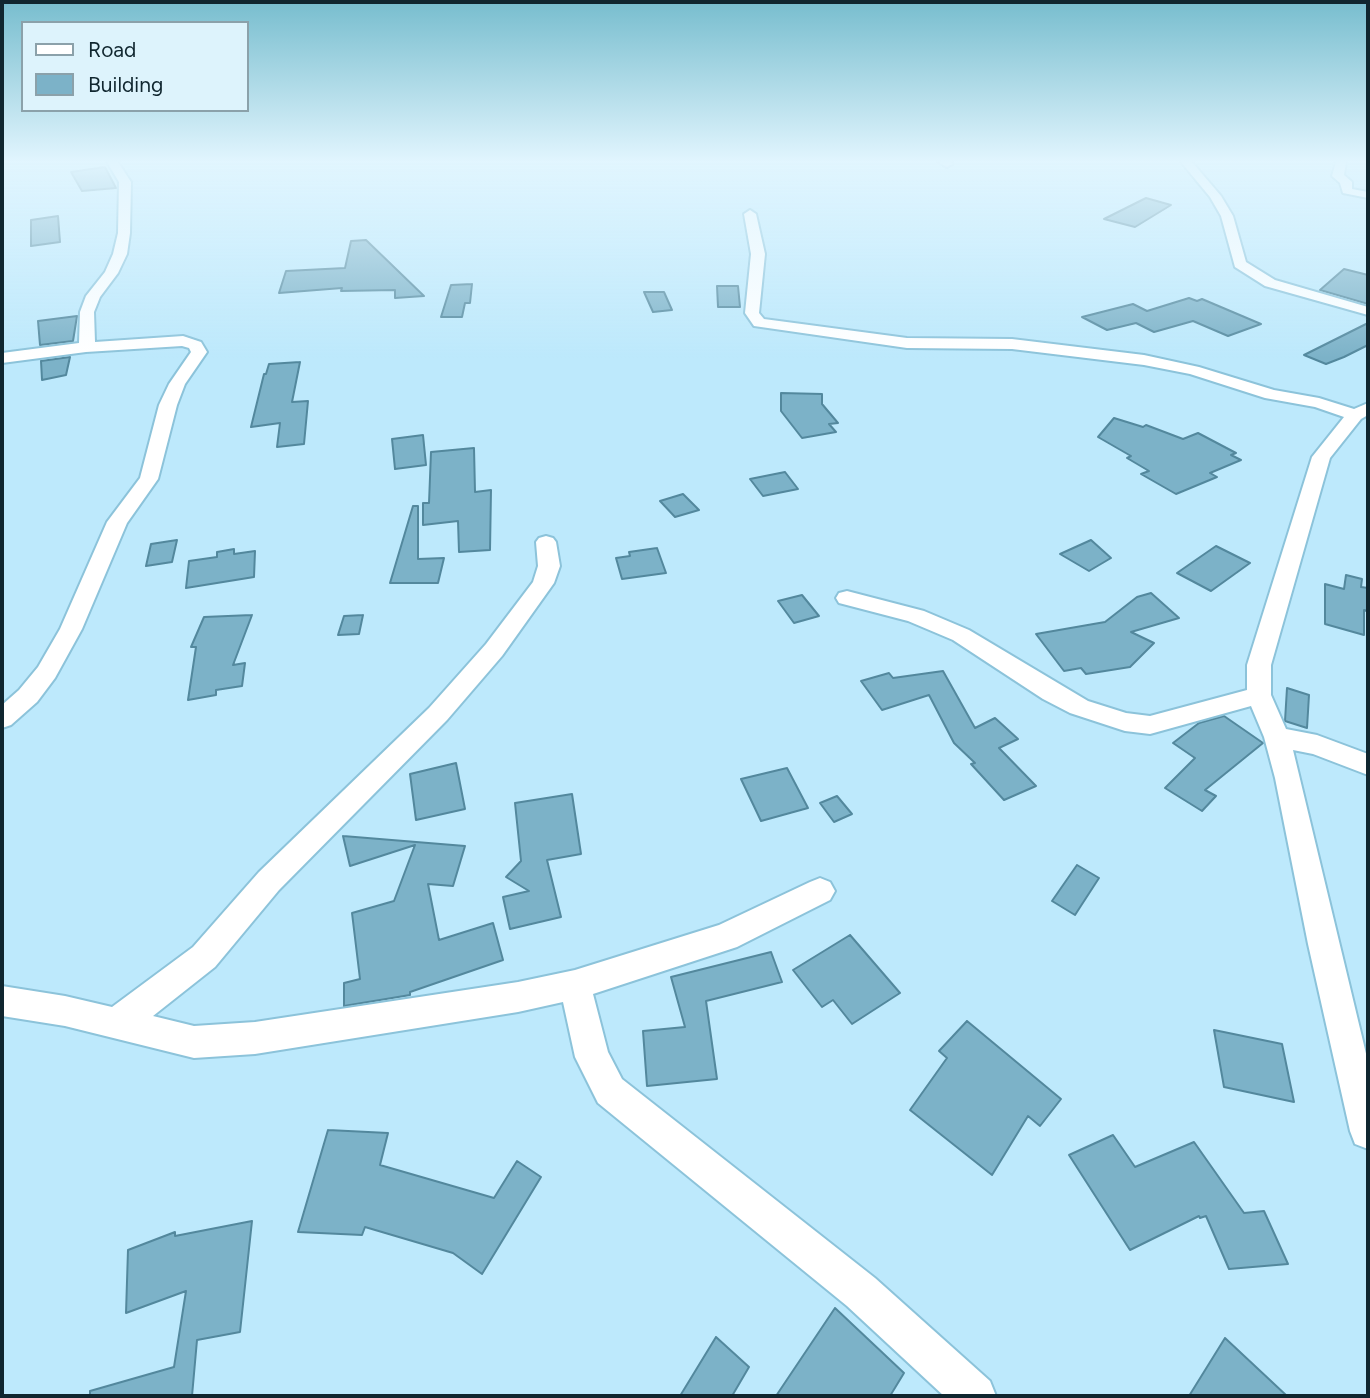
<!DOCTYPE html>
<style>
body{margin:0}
#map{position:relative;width:1370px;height:1398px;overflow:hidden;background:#bde9fc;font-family:Figtree,sans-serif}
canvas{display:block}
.frame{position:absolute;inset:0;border:4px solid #10262f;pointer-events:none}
.legend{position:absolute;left:21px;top:21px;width:228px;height:91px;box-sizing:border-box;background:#ddf3fc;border:2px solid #8ba1aa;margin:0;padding:9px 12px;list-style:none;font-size:21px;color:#10262f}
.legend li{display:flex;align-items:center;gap:14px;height:35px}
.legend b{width:35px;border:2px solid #8ba1aa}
</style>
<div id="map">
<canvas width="1370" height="1398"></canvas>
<div class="frame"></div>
<ul class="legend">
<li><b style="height:9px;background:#fff"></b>Road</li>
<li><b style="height:19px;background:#7cb2c8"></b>Building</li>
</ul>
</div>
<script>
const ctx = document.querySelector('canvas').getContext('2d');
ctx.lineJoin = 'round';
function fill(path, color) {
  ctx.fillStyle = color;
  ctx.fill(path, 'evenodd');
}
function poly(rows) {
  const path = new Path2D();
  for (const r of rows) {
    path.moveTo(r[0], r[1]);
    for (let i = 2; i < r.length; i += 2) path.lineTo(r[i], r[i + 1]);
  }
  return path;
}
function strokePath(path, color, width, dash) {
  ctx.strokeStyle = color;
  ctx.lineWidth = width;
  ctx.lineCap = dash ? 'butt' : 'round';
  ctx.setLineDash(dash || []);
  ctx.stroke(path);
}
const building = poly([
 [105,167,116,188,82,191,71,172,105,167],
 [1146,198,1171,205,1135,227,1104,219,1146,198],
 [58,216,60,242,31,246,31,220,58,216],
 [366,240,424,296,395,298,395,290,341,291,342,288,279,293,286,271,345,268,351,241,366,240],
 [1344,269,1368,275,1368,304,1320,290,1344,269],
 [472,284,470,303,465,303,462,317,441,317,451,285,472,284],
 [717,286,738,286,740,307,718,307,717,286],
 [644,292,664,292,672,310,653,312,644,292],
 [1189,298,1197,301,1202,299,1261,324,1228,336,1193,321,1154,332,1136,323,1107,330,1082,317,1133,304,1147,311,1189,298],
 [77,316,73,341,40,345,38,321,77,316],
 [1368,323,1368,345,1344,357,1326,364,1304,355,1368,323],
 [70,357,66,375,42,380,41,361,70,357],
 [300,362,292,402,308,401,304,444,277,447,280,423,251,427,264,374,266,374,269,364,300,362],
 [781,393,822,394,822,404,838,423,829,424,836,432,802,438,781,411,781,393],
 [1114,418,1143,427,1146,425,1183,439,1198,433,1236,453,1231,455,1241,460,1210,473,1217,477,1176,494,1141,474,1149,471,1127,458,1131,456,1098,437,1114,418],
 [423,435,426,465,395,469,392,439,423,435],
 [474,448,475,492,491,490,490,550,459,552,458,521,423,525,423,503,429,503,431,452,474,448],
 [785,472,798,489,763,496,750,479,785,472],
 [683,494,699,510,675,517,660,501,683,494],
 [413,506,418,506,418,559,444,558,438,583,390,583,413,506],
 [177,540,172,562,146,566,151,544,177,540],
 [1091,540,1111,558,1089,571,1060,554,1091,540],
 [1216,546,1250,563,1211,591,1177,573,1216,546],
 [657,548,666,573,622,579,616,558,630,556,629,552,657,548],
 [234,549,234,554,255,551,254,577,186,588,189,561,217,557,217,552,234,549],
 [1346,575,1362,579,1361,587,1368,588,1368,611,1364,610,1364,635,1325,624,1325,584,1344,589,1346,575],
 [1151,593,1179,618,1131,632,1154,643,1130,667,1086,674,1081,668,1064,671,1036,634,1105,622,1137,597,1151,593],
 [802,595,819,616,794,623,778,601,802,595],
 [252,615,233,665,245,663,242,686,216,690,216,695,188,700,196,647,191,647,204,617,252,615],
 [363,615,359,634,338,635,344,616,363,615],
 [943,671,975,728,995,718,1018,739,999,748,1036,786,1004,800,971,764,975,763,954,743,929,695,882,710,861,681,889,673,893,678,943,671],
 [1287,688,1309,695,1307,728,1285,721,1287,688],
 [1224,716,1263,743,1205,790,1216,796,1202,811,1165,788,1195,758,1173,743,1199,723,1224,716],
 [456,763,465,809,416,820,410,774,456,763],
 [787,768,808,808,761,821,741,779,787,768],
 [572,794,581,854,547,860,561,917,510,929,503,897,529,891,506,877,521,861,515,803,572,794],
 [837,796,852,814,834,822,820,803,837,796],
 [343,836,465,846,453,886,428,884,439,940,493,923,503,960,410,992,410,995,344,1006,344,983,360,979,352,913,394,901,415,845,350,866,343,836],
 [1077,865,1099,878,1075,915,1052,901,1077,865],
 [850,935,900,993,852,1024,833,1000,822,1007,793,970,850,935],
 [771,952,782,982,706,1001,717,1079,647,1086,643,1031,685,1027,671,977,771,952],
 [967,1021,1061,1099,1040,1126,1028,1116,992,1175,910,1110,947,1058,939,1051,967,1021],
 [1214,1030,1282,1044,1294,1102,1224,1087,1214,1030],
 [328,1130,388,1133,380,1165,494,1198,517,1161,541,1177,482,1274,453,1253,365,1227,362,1235,298,1232,328,1130],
 [1113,1135,1135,1167,1194,1142,1244,1213,1264,1211,1288,1264,1229,1269,1206,1216,1200,1218,1199,1216,1130,1250,1069,1155,1113,1135],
 [252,1221,240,1332,197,1340,192,1396,90,1396,90,1391,174,1367,186,1291,126,1313,128,1250,175,1232,175,1236,252,1221],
 [835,1308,904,1373,890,1396,776,1396,835,1308],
 [716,1337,749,1367,732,1396,680,1396,716,1337],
 [1225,1338,1287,1396,1189,1396,1225,1338]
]);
const minor = poly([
 [107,162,118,162,131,182,130,233,127,254,118,273,100,297,94,312,95,342,183,336,201,342,207,352,185,384,177,405,158,479,127,523,82,629,55,678,37,702,11,725,2,728,2,705,19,690,38,667,60,629,107,522,140,478,159,405,169,384,191,352,189,348,182,346,86,352,2,363,2,353,79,343,80,312,86,296,105,272,113,254,118,233,119,182,107,162],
 [938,162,951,162,952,164,947,167,938,162],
 [1181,162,1192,162,1221,196,1233,216,1246,262,1275,280,1368,307,1368,315,1265,286,1235,267,1221,216,1210,197,1181,162],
 [1336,162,1346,162,1344,175,1352,182,1352,189,1368,192,1368,198,1343,193,1340,183,1332,176,1336,162],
 [750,210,756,214,765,254,759,313,764,319,907,338,1012,339,1144,355,1199,367,1274,390,1319,398,1354,409,1368,403,1368,415,1361,419,1330,458,1271,665,1271,695,1286,729,1317,735,1368,754,1368,775,1313,754,1293,750,1368,1062,1368,1149,1355,1144,1350,1131,1308,944,1275,778,1264,737,1251,706,1150,734,1125,731,1070,713,1043,699,953,640,908,621,839,603,836,598,839,593,847,591,924,611,969,630,1088,701,1126,713,1150,716,1247,690,1247,665,1312,457,1344,417,1315,407,1265,398,1190,374,1144,365,1012,349,907,348,754,326,745,313,751,254,744,214,750,210],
 [546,536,553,538,556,542,560,566,554,583,502,656,447,720,279,890,215,967,153,1016,194,1026,255,1022,518,982,575,970,719,925,810,882,820,878,830,882,835,891,830,900,737,947,593,994,608,1052,622,1079,875,1278,990,1381,996,1396,944,1396,847,1306,598,1103,575,1057,563,1002,518,1012,255,1054,194,1058,65,1026,2,1016,2,986,65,996,112,1007,193,947,259,872,429,708,486,644,533,582,538,566,536,542,539,538,546,536]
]);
fill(building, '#7cb2c8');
strokePath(building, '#53889d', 2);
strokePath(minor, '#8cc3da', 4);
fill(minor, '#fff');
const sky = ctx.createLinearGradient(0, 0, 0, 358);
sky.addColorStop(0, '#77bdce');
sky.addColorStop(0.45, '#e1f5fe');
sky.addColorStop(1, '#e1f5fe00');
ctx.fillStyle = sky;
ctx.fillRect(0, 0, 1370, 358);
</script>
